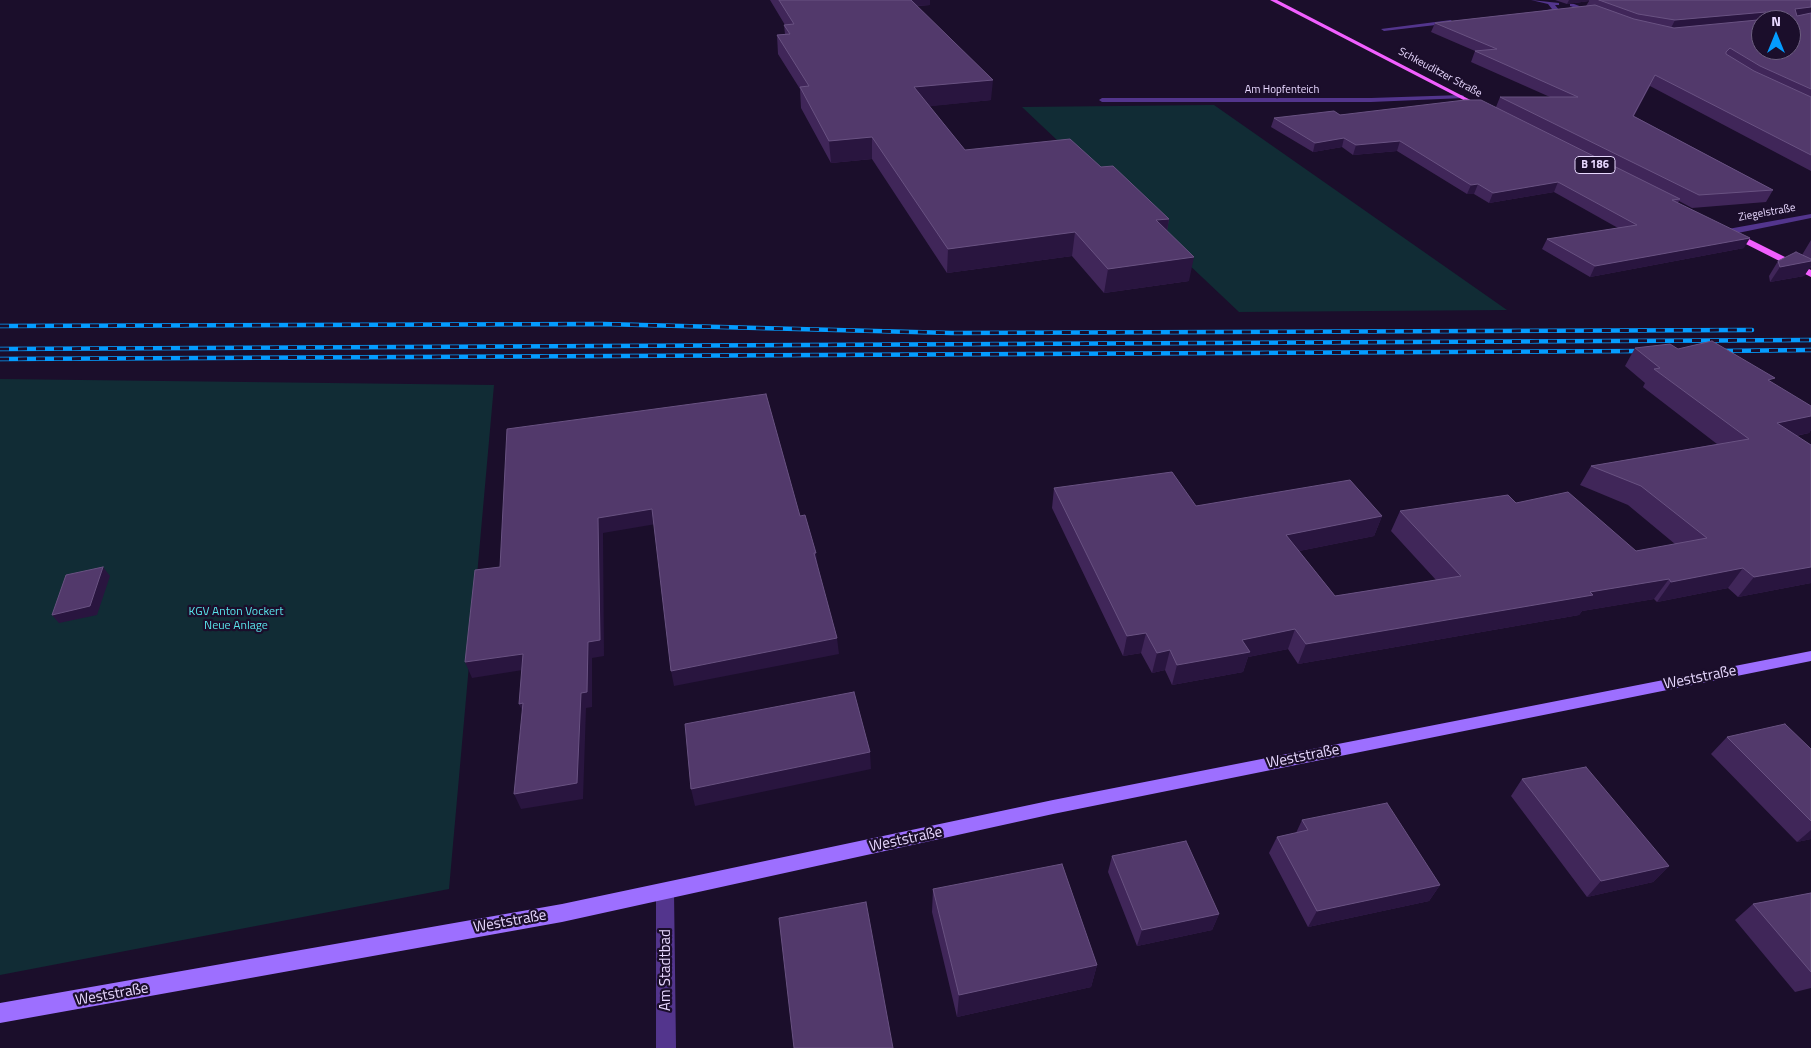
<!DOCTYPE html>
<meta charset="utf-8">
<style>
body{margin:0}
#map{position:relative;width:1811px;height:1048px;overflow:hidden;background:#1b0e2b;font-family:"Titillium Web",sans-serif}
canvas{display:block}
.north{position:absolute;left:1751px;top:10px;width:50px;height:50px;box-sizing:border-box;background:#1b0e2b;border:1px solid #6d5f80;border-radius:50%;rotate:0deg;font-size:14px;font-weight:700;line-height:20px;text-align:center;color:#e8d8ff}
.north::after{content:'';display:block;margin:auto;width:18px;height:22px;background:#049cff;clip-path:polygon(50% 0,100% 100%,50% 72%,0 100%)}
</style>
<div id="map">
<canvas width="1811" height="1048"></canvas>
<div class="north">N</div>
</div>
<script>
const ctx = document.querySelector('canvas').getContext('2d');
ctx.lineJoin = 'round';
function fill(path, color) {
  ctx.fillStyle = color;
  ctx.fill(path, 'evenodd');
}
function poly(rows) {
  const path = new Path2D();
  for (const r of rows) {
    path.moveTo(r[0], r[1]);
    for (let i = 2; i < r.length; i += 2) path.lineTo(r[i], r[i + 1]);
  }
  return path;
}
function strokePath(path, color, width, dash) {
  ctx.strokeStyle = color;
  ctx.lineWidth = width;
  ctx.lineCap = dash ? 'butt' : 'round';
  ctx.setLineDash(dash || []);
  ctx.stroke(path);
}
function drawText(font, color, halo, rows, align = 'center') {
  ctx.font = font + ' "Titillium Web",sans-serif';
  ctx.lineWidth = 4.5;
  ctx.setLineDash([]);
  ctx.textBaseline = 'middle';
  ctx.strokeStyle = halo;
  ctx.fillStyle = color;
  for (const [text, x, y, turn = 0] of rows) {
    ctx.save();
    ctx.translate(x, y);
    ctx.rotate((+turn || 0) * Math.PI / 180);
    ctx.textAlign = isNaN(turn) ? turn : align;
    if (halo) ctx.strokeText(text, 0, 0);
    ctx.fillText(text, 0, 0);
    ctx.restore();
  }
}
const green = poly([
 [1214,105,1507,310,1239,312,1022,107],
 [0,379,494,385,449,889,0,975]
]);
const minor = poly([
 [1531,0,1559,3,1559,5,1555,5,1559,10,1538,14,1538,12,1552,9,1548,4,1531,0],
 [1570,4,1574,4,1598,13,1593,14,1570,6,1570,4],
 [1451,20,1453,23,1384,31,1381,29,1451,20],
 [1462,95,1464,96,1464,98,1371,102,1102,102,1099,100,1102,98,1371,98,1462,95],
 [1811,214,1811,218,1728,235,1724,232,1728,229,1811,214],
 [665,884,671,886,674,892,676,1048,656,1048,656,892,659,886,665,884]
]);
const secondary = poly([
 [1811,651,1811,661,1053,814,562,922,0,1023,0,1003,562,904,1053,800,1811,651]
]);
const primary = poly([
 [1270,0,1277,0,1484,107,1479,108,1270,0],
 [1733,231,1811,270,1811,277,1730,236,1729,234,1733,231]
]);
const rail = poly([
 [0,326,603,324,952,333,1752,330],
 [0,349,1811,340],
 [1715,351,1811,350],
 [0,359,1647,351]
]);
const wall = poly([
 [770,0,930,0,930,5,917,6,991,100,929,106,965,150,1101,167,1169,219,1167,231,1189,281,1104,293,1072,256,947,273,872,159,831,163,801,108,800,89,778,54,777,35,785,34,784,25,785,25],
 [1555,0,1811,0,1811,171,1650,86,1634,116,1773,190,1766,202,1692,208,1679,201,1678,203,1744,248,1590,277,1542,249,1547,239,1618,228,1554,192,1489,203,1474,194,1467,194,1397,151,1353,155,1342,147,1313,152,1271,127,1274,118,1496,107,1500,97,1550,97,1471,62,1475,51,1431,32,1435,23,1586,6,1589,1,1567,4],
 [1811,240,1811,268,1810,267,1804,276,1770,282,1769,276,1778,261,1802,255],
 [1635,348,1678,349,1811,406,1811,430,1809,433,1796,436,1811,445,1811,583,1738,597,1728,588,1657,602,1654,599,1582,611,1579,615,1298,664,1288,649,1248,657,1243,672,1172,685,1165,670,1152,673,1141,653,1123,656,1052,508,1054,488,1196,506,1382,516,1374,536,1299,551,1335,596,1436,580,1391,531,1400,511,1516,503,1636,551,1675,544,1628,505,1580,485,1591,466,1717,444,1643,387,1645,383,1625,366],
 [1727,737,1811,749,1811,839,1797,842,1711,754],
 [1522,779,1669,866,1653,882,1587,897,1511,796],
 [1302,820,1440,885,1429,901,1308,927,1269,853,1277,837,1296,833],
 [1112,856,1219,914,1212,930,1137,946,1108,872],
 [933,889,1097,965,1091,987,957,1017,932,912],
 [1811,893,1811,988,1795,992,1735,920,1753,904]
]);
const shadedWall = poly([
 [901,0,930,0,930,5,901,7],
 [1569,0,1589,0,1589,1,1567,4],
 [1811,7,1811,15,1790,19,1795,9],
 [1766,12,1761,20,1670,30,1675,20],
 [993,80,991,100,914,108,914,87],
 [872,137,872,159,831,163,829,141],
 [1344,138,1342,147,1313,152,1315,143],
 [1400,141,1397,151,1353,155,1356,145],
 [1558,182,1554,192,1489,203,1493,193],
 [1478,184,1474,194,1467,194,1471,185],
 [1169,219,1165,243,1156,220],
 [1075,232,1072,256,947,273,948,249],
 [1750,238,1744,248,1590,277,1595,266],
 [1194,257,1189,281,1104,293,1108,269],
 [1811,261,1811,266,1804,276,1770,282,1780,267],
 [1811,416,1811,430,1809,433,1763,442,1777,423],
 [652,509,656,524,603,533,604,656,592,658,592,707,586,708,583,799,521,809,514,794,581,693,598,518],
 [1382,516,1374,536,1279,555,1286,535],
 [814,553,816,553,818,568],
 [103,567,110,576,97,615,59,623,52,615],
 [1811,567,1811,583,1738,597,1754,577],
 [1743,568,1728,588,1657,602,1671,582],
 [1669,579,1654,599,1582,611,1579,615,1298,664,1306,644,1590,592],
 [1295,629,1288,649,1248,657,1243,672,1172,685,1177,665,1242,640],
 [1146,633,1141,653,1123,656,1127,636],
 [837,638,839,654,674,686,671,671],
 [1170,650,1165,670,1152,673,1157,653],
 [523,654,529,669,472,678,465,662],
 [523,703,526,719,519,704],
 [870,752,871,769,695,806,691,789],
 [1811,830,1811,839,1797,842],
 [1669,866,1653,882,1587,897,1601,881],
 [1440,885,1429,901,1308,927,1317,911],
 [1219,914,1212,930,1137,946,1142,930],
 [1097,965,1091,987,957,1017,959,995]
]);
const building = poly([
 [779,0,911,0,993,80,914,87,965,150,1070,139,1101,167,1113,166,1169,219,1156,220,1194,257,1108,269,1075,232,948,249,872,137,829,141,800,87,809,86,777,35,790,34,784,25,794,24,779,0],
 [1599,0,1811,0,1811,7,1795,9,1797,16,1811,13,1811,89,1760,66,1730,48,1726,52,1726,54,1754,71,1811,97,1811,155,1655,75,1633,116,1773,190,1699,195,1500,97,1578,97,1475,51,1497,49,1435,23,1595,5,1634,19,1674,28,1768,19,1766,12,1675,20,1638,14,1599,0],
 [1761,20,1791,20,1791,50,1761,50,1761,20],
 [1465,100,1481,100,1680,199,1672,200,1750,238,1595,266,1547,239,1637,225,1558,182,1493,193,1478,184,1471,185,1400,141,1356,145,1344,138,1315,143,1274,118,1334,111,1340,115,1465,100],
 [1796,252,1811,259,1811,261,1780,267,1778,261,1796,252],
 [1712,341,1775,378,1768,380,1811,406,1811,416,1777,423,1811,445,1811,567,1754,577,1743,568,1671,582,1669,579,1590,592,1593,595,1306,644,1295,629,1242,640,1250,652,1177,665,1170,650,1157,653,1146,633,1127,636,1054,488,1172,472,1196,506,1350,480,1382,516,1286,535,1335,596,1461,576,1400,511,1508,495,1516,503,1568,492,1636,551,1707,538,1641,486,1591,466,1749,439,1654,369,1660,368,1635,348,1670,344,1678,349,1712,341],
 [766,394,800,516,805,515,816,553,814,553,837,638,671,671,652,509,598,518,600,640,588,642,587,692,581,693,577,783,514,794,523,703,519,704,523,654,465,662,475,570,500,567,507,429,766,394],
 [103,567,90,606,52,615,66,575,103,567],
 [854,692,870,752,691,789,685,724,854,692],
 [1785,724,1811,749,1811,821,1727,737,1785,724],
 [1586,767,1669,866,1601,881,1522,779,1586,767],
 [1387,803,1440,885,1317,911,1277,837,1308,830,1302,820,1387,803],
 [1186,841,1219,914,1142,930,1112,856,1186,841],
 [1062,864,1097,965,959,995,933,889,1062,864],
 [1811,893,1811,972,1753,904,1811,893],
 [866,902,893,1048,794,1048,779,918,866,902]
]);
const farStreetnames = [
 ["Schkeuditzer Straße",1440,73,28],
 ["Am Hopfenteich",1282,90],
 ["Ziegelstraße",1767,213,-10]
];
const shields = [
 [1595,165,40]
];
const shieldNames = [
 ["B 186",1595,165]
];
const parkNames = [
 ["KGV Anton Vockert",236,612],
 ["Neue Anlage",236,626]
];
const nearStreetnames = [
 ["Weststraße",1700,678,-11],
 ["Weststraße",1303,757,-11],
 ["Weststraße",906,840,-12],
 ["Weststraße",510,922,-10],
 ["Am Stadtbad",666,970,-90],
 ["Weststraße",112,995,-10]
];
fill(green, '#112c35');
fill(minor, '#53358d');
fill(secondary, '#9d6fff');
fill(primary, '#f25fff');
strokePath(rail, '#049cff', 4.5);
strokePath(rail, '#1b0e2b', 3, [9]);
fill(wall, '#402659');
fill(shadedWall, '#29153f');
fill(building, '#52396b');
strokePath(building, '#695282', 1);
drawText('11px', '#e8d8ff', '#1b0e2b', farStreetnames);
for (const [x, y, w] of shields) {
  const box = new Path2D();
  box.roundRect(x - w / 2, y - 8.5, w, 17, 4);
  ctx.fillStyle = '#1b0e2b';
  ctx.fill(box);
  strokePath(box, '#e8d8ff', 1);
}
drawText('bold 11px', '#e8d8ff', null, shieldNames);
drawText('12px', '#59e4ea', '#1b0e2b', parkNames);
drawText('15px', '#e8d8ff', '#1b0e2b', nearStreetnames);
</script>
